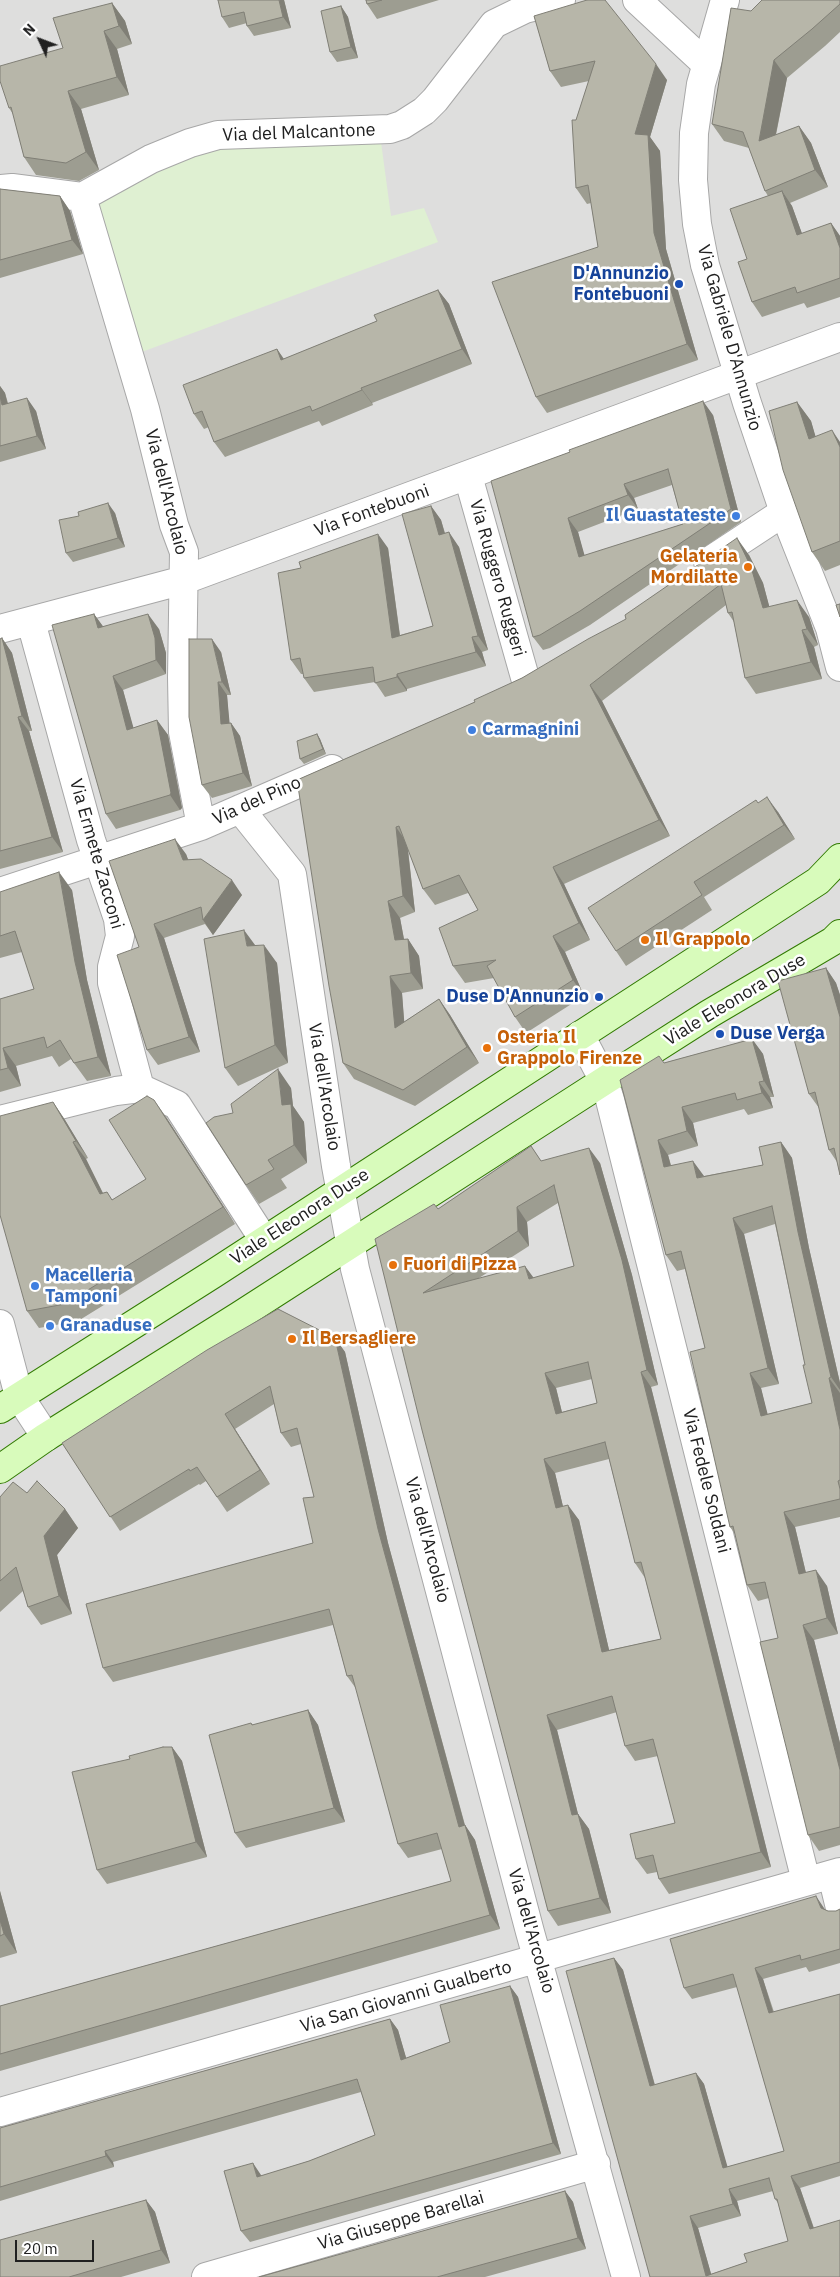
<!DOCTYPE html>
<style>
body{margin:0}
#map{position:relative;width:840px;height:2277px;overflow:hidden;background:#eff1e7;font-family:"IBM Plex Sans",sans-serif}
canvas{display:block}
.north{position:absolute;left:15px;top:15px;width:50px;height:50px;-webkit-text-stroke:4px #fff;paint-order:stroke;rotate:313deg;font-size:14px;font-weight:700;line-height:20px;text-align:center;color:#202020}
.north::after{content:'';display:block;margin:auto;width:18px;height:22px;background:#202020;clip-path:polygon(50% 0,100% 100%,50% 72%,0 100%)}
.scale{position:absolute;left:15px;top:2240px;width:79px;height:22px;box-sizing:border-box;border:2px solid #202020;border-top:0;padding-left:6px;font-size:15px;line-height:18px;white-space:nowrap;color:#202020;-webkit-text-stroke:4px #fff;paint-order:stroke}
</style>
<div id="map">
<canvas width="840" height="2277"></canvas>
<div class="north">N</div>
<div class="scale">20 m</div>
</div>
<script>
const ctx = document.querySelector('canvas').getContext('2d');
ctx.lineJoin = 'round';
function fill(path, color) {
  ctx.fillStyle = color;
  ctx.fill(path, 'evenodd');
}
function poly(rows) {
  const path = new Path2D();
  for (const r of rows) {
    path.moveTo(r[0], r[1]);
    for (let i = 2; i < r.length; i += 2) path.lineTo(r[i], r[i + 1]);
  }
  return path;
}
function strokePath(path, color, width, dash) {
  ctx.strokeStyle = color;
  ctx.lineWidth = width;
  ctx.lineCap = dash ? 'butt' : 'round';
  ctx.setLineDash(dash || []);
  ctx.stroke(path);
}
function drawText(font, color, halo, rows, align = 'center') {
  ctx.font = font + ' "IBM Plex Sans",sans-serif';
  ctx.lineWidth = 5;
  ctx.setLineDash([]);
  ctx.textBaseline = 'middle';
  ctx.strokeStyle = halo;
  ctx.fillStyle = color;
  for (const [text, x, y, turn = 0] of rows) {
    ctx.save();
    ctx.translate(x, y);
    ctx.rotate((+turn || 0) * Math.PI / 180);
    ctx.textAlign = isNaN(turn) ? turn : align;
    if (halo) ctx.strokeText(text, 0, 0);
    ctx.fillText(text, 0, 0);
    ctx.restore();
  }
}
const residential = poly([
 [0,0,840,0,840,2277,0,2277]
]);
const farmland = poly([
 [381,142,391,216,424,208,438,242,139,353,92,200,189,150]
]);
const minor = poly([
 [637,0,706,64],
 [0,189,12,188,82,197,151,159,190,143,218,135,390,129,402,125,424,111,435,100,494,24,525,9,561,0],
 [82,197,145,409,174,525,184,552,182,677,183,732,201,826],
 [468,476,526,681],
 [708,562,784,512],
 [31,622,91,840,118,919,120,936,112,967,112,983,140,1088,177,1105,264,1240],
 [0,629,184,580,840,337],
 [240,809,292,874,336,1166,355,1269,530,1932,626,2277],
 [0,892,201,826,332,769],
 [580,1035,604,1081,610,1100,806,1881],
 [0,1120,116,1091,140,1088],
 [0,1324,19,1396,46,1437],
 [832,1875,840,1908],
 [0,2112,840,1872],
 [206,2277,596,2164]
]);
const tertiary = poly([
 [725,0,701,84,694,133,693,180,697,224,705,265,747,403,784,512,830,628,840,667]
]);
const secondary = poly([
 [0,1409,213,1274,818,881,840,858],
 [0,1469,46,1437,239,1316,604,1081,709,1014,833,941,840,934]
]);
const wall = poly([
 [284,0,291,28,254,36,247,26,247,23,229,28,222,17],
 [366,0,439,0,377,19,367,4],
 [840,0,840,32,825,46,787,78,776,135,799,126,811,143,828,187,790,203,792,206,802,234,831,223,840,236,840,297,807,308,804,303,762,317,752,302,747,259,768,196,765,191,749,148,724,141,712,124,751,11],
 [112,3,125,21,132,44,117,49,129,95,81,109,99,170,79,181,36,175,24,157,13,114,9,108,63,48],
 [341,6,348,17,358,58,337,62,330,52],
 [534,16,667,80,650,137,660,151,666,249,698,360,547,413,536,397,598,247,591,203,587,204,576,188,576,120,589,81,561,87,550,71],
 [0,189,60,196,70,211,83,254,0,278],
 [438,290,449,304,472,364,372,403,373,405,322,426,319,421,225,457,214,442,209,427,204,429,194,414,277,349,284,359,377,321],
 [0,386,5,393,8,403,36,411,46,449,0,462],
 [797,402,811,421,815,436,840,442,840,565,825,571,812,552],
 [713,415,741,522,590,625,550,648,543,650,533,637,570,452],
 [672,485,683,524,584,556,578,532,638,509,634,498],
 [431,506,441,520,445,533,459,547,488,650,482,652,486,666,407,689,407,691,385,697,375,682,314,692,304,678,304,674,301,674,291,660,301,568,388,548,400,635,433,626],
 [115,513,125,547,73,562,66,553],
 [749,555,763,583,769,606,809,617,818,645,814,647,822,679,756,694,745,678,734,622,728,613,726,605,602,701,670,836,564,884,590,940,565,952,584,996,526,1033,515,1017,494,978,465,983,453,966,478,910,468,893,435,905,423,889,408,849,415,912,400,918,404,939,408,939,419,956,423,989,402,993,404,1022,439,999,450,1015,479,1063,415,1106,354,1079,343,1063,297,780,475,702,522,678],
 [94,614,103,627,159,629,166,653,166,674,123,690,133,728,157,720,168,735,182,808,180,810,116,829,106,814],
 [2,638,12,653,32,731,29,731,63,852,0,869,0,639],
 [221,652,231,695,227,695,229,723,231,723,240,736,252,786,212,798,202,785],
 [317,734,320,739,326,754,304,764,300,759],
 [758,803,778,812,795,839,704,897,712,910,626,966,616,951],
 [186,854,188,860,242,895,213,935,205,924,164,938,200,1052,158,1065,147,1050,139,947],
 [72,890,87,980,111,1076,87,1081,71,1059,59,1067,52,1056,16,1066,21,1086,0,1092,0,999,34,989,22,952,0,958,0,892],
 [255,945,277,963,288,1063,238,1086,225,1068],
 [826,968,836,983,840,995,840,1175,837,1162,829,1150,819,1108,809,1094],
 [752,1039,763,1054,774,1097,770,1097,773,1108,748,1115,744,1109,693,1123,698,1146,668,1155,671,1165,704,1176,763,1165,781,1142,792,1158,809,1248,840,1383,840,1517,795,1527,806,1573,827,1586,838,1634,814,1640,840,1743,840,1845,819,1851,808,1835,778,1638,769,1598,758,1601,747,1585,735,1534,730,1527,705,1348,685,1269,677,1271,666,1255,620,1080,664,1063],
 [775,1224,805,1365,812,1403,767,1414,761,1388,779,1384,744,1234],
 [291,1088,293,1106,304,1122,307,1163,281,1179,287,1188,259,1204,246,1185,233,1113],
 [53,1102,65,1120,88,1158,86,1159,103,1193,107,1192,112,1200,146,1179,166,1117,235,1224,78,1321,39,1328,27,1311],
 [531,1146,541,1161,600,1163,632,1275,658,1385,651,1387,771,1867,669,1894,659,1879,657,1872,647,1874,636,1859,675,1823,658,1756,635,1761,625,1746,617,1712,557,1730,578,1814,589,1829,611,1913,558,1926,548,1911,375,1239,438,1209],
 [558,1203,574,1266,534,1278,479,1278,529,1246,527,1222],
 [592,1379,597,1403,562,1412,556,1388],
 [609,1459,635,1563,645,1578,661,1639,609,1650,579,1520,563,1507,555,1473],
 [335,1338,345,1352,388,1543,465,1825,475,1840,500,1929,0,2071,0,2006,451,1881,442,1849,408,1858,398,1844,357,1690,347,1676,333,1625,113,1682,103,1668,313,1543,314,1497,301,1444,291,1447,281,1433,274,1404,235,1429,270,1484,227,1512,206,1481,200,1485,199,1484,120,1531,62,1443],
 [27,1493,65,1509,78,1528,57,1555,72,1614,41,1625,28,1607,23,1591,0,1612,0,1497],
 [308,1710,318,1725,345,1822,246,1848,235,1833,251,1723,253,1725],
 [172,1747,182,1761,207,1857,107,1884,97,1870,130,1759],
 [0,1891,17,1953,0,1958],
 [824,1908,825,1910,828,1911,836,1911,840,1909,840,1963,809,1972,806,1967,763,1979,774,2012,840,1994,840,2176,800,2188,814,2228,840,2277,650,2277,614,1958,623,1970,655,2085,696,2073,704,2084,727,2167,784,2151,737,1987,692,1999,684,1988],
 [773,2191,775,2199,778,2203,788,2241,747,2262,711,2274,698,2228,741,2216,737,2201],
 [510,1986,518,1997,561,2154,250,2242,241,2231,261,2175,261,2176,309,2161,375,2135,361,2092,113,2162,114,2167,0,2201,0,2128,390,2019,398,2030,406,2058,450,2042],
 [565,2191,573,2202,586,2249,485,2277,259,2277],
 [146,2200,155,2212,170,2263,121,2277,0,2277]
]);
const shadedWall = poly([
 [279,0,284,0,291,28,283,17],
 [112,3,125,21,132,44,119,26],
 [341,6,348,17,358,58,351,47],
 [104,31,117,49,129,95,117,77],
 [774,60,787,78,771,158,759,141],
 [656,64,667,80,650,137,660,151,666,249,698,360,687,344,654,233,635,134],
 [68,91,81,109,99,170,86,152],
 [799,126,811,143,828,187,815,170],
 [782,191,792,206,808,250,797,235],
 [60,196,70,211,83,254,72,240],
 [831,223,840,236,840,248],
 [438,290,449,304,472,364,462,349],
 [277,349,287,364,281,360],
 [0,386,5,393,11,418,2,405,0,396],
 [361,388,372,403,373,405,362,390],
 [27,398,36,411,46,449,37,436],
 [703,401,713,415,741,522,731,509],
 [797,402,811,421,822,458,809,439],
 [832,430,840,442,840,448],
 [624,484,634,498,638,509,628,495],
 [108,503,115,513,125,547,118,538],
 [431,506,441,520,449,549,439,535],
 [568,518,578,532,589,571,579,557],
 [449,532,459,547,488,650,478,636],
 [378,534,388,548,402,652,392,638],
 [737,538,749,555,763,583,774,624,763,608],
 [797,600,809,617,818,645,807,629],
 [94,614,105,629,98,628],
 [148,614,159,629,166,653,166,674,156,660],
 [802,630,814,647,822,679,811,662],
 [472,637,482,652,486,666,476,652],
 [2,638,12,653,32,731,22,716],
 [212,639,221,652,231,695,222,682],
 [397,674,407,689,407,691,397,677],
 [113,676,123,690,138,744,127,730],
 [218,682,227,695,231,738,221,724],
 [590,685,602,701,670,836,659,820],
 [18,717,29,731,63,852,52,837],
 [157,720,168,735,182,808,180,810,170,795],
 [231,723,240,736,252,786,243,773],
 [317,734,320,739,326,754,323,749],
 [767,797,778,812,795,839,784,825],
 [396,827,407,843,415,912,403,896],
 [175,839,186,854,194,875,183,860],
 [553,867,564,884,590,940,579,923],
 [59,872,72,890,87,980,111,1076,98,1057,75,962],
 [232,880,242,895,213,935,203,920],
 [388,901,400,918,407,956,395,940],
 [154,924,164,938,200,1052,189,1037],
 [244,930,258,949,247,946],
 [553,936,565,952,584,996,573,980],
 [408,939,419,956,423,989,411,973],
 [264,945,277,963,288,1063,275,1045],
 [826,968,836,983,840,995,840,1017],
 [390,976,402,993,406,1044,395,1028],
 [439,999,450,1015,479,1063,467,1047],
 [752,1039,763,1054,774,1097,764,1081],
 [3,1048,16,1066,21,1086,8,1068],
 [278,1069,291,1088,293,1106,304,1122,307,1163,294,1145,282,1105],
 [759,1082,770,1097,773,1108,762,1093],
 [154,1100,166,1117,235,1224,223,1207],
 [53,1102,65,1120,88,1158,76,1141],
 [682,1107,693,1123,698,1146,687,1131],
 [658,1140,668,1155,675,1182,664,1167],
 [73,1142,86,1159,112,1212,100,1194],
 [781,1142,792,1158,809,1248,840,1383,840,1390,831,1377,798,1232],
 [589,1148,600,1163,632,1275,658,1385,647,1370],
 [693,1161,704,1176,697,1178],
 [517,1207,527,1222,529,1246,518,1231],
 [733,1218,744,1234,779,1384,768,1368],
 [525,1266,536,1281,529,1279],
 [335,1338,345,1352,388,1543,469,1841,459,1827,378,1529],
 [641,1372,651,1387,771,1867,761,1852],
 [545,1373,556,1388,566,1429,556,1414],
 [750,1373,761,1388,772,1431,761,1416],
 [829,1378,840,1393,840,1430],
 [225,1414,235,1429,270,1484,260,1470],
 [544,1459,555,1473,567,1523,556,1508],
 [568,1505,579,1520,613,1667,602,1652],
 [65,1509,78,1528,57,1555,72,1614,59,1596,44,1536],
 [784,1512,795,1527,810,1590,799,1574],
 [816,1570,827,1586,838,1634,827,1618],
 [803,1625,814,1640,840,1743,840,1770],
 [308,1710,318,1725,345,1822,334,1808],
 [547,1715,557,1730,578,1814,589,1829,611,1913,600,1898,572,1815],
 [172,1747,182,1761,207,1857,196,1842],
 [465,1825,475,1840,500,1929,490,1915],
 [0,1891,17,1953,4,1934,0,1920],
 [816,1896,824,1908,829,1919,821,1908],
 [614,1958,623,1970,658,2097,650,2086],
 [755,1968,763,1979,777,2025,769,2013],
 [510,1986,518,1997,561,2154,553,2143],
 [390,2019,398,2030,410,2071,401,2060],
 [696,2073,704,2084,731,2179,723,2168],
 [105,2151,113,2162,114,2167,106,2156],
 [253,2163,261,2175,265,2189,257,2177],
 [791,2176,800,2188,818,2241,810,2229],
 [729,2189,737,2201,741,2216,733,2204],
 [565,2191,573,2202,586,2249,578,2238],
 [146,2200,155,2212,170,2263,161,2250],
 [690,2216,698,2228,712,2277,706,2276]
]);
const building = poly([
 [218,0,279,0,283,17,247,26,244,12,222,17,218,0],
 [366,0,382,0,367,4,366,0],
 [587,0,605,0,656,64,635,134,648,135,654,233,687,344,536,397,492,282,598,247,588,185,576,188,572,120,576,120,595,61,550,71,534,16,587,0],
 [762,0,840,0,840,4,812,29,774,60,759,141,799,126,815,170,765,191,743,132,712,124,731,8,751,11,762,0],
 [112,3,119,26,104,31,117,77,68,91,86,152,66,163,24,157,11,107,9,108,0,81,0,66,63,48,53,18,112,3],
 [341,6,351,47,330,52,321,11,341,6],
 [0,189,60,196,72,240,0,260,0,189],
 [782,191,797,235,831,223,840,248,840,278,797,293,795,287,752,302,738,262,747,259,730,209,782,191],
 [438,290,462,349,361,388,362,390,312,411,310,406,214,442,202,411,194,414,183,385,277,349,281,360,377,321,374,315,438,290],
 [0,396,2,405,27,398,37,436,0,446,0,396],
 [703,401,731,509,580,611,540,635,533,637,491,481,570,452,569,450,703,401],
 [668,469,683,524,579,557,568,518,628,495,624,484,668,469],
 [797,402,809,439,832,430,840,447,840,541,812,552,783,470,769,411,797,402],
 [108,503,118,538,66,553,59,520,79,516,78,512,108,503],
 [431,506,439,535,449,532,478,636,472,637,476,652,397,674,397,677,375,683,373,667,304,678,300,658,291,660,278,573,301,568,299,562,378,534,392,638,433,626,402,514,431,506],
 [737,538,751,567,763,608,797,600,807,629,802,630,811,662,745,678,732,612,728,613,721,584,590,685,659,820,553,867,579,923,553,936,573,980,515,1017,487,966,496,960,453,966,439,928,478,910,459,875,423,889,399,826,396,827,403,896,388,901,395,940,408,939,411,973,390,976,395,1028,439,999,467,1047,403,1090,343,1063,329,986,297,780,475,702,474,700,522,678,588,639,626,619,625,615,737,538],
 [840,604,840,617,836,605,840,604],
 [94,614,98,628,148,614,155,638,156,660,113,676,127,730,157,720,171,793,170,795,106,814,52,625,94,614],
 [2,638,22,716,18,717,52,837,0,851,0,639,2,638],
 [189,639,212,639,222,682,218,682,221,724,231,723,243,773,202,785,189,717,189,639],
 [317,734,323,749,300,759,297,741,317,734],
 [767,797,784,825,694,882,702,895,616,951,588,908,756,800,758,803,767,797],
 [175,839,183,860,201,859,232,880,203,920,201,907,154,924,189,1037,147,1050,117,955,139,947,109,861,175,839],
 [59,872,75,962,98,1057,74,1063,60,1040,47,1048,44,1037,3,1048,8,1068,0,1070,0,999,34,989,15,931,0,936,0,892,59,872],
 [244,930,247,946,264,945,275,1045,225,1068,204,939,244,930],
 [826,968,840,1017,840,1175,834,1148,829,1150,815,1092,809,1094,778,981,826,968],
 [752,1039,764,1081,759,1082,762,1093,737,1100,735,1093,682,1107,687,1131,658,1140,664,1167,693,1161,697,1178,763,1165,759,1147,781,1142,798,1232,831,1377,829,1378,840,1430,840,1480,838,1481,840,1489,840,1499,784,1512,799,1574,816,1570,827,1618,803,1625,840,1770,840,1827,808,1835,760,1642,778,1638,765,1582,747,1585,733,1526,730,1527,690,1352,705,1348,681,1251,666,1255,620,1080,659,1056,664,1063,752,1039],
 [772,1206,805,1365,803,1365,812,1403,761,1416,750,1373,768,1368,733,1218,772,1206],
 [278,1069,282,1105,291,1104,294,1145,268,1160,274,1169,246,1185,206,1123,214,1117,233,1113,231,1104,278,1069],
 [147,1096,154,1100,223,1207,65,1304,27,1311,0,1215,0,1116,53,1102,76,1141,73,1142,100,1194,107,1192,112,1200,146,1179,109,1120,147,1096],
 [531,1146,541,1161,589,1148,622,1260,647,1370,641,1372,761,1852,659,1879,653,1855,636,1859,630,1834,675,1823,653,1739,625,1746,612,1696,547,1715,572,1815,578,1814,600,1898,548,1911,422,1430,375,1239,434,1204,438,1209,531,1146],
 [554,1185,574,1266,529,1279,525,1266,423,1293,518,1231,517,1207,554,1185],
 [588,1362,597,1403,556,1414,545,1373,588,1362],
 [605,1442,635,1563,641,1562,661,1639,602,1652,568,1505,556,1508,544,1459,605,1442],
 [278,1309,335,1338,378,1529,459,1827,465,1825,490,1915,0,2054,0,2006,451,1881,437,1833,398,1844,352,1675,347,1676,329,1609,103,1668,86,1604,313,1543,303,1498,314,1497,297,1428,281,1433,270,1386,225,1414,260,1470,217,1497,197,1467,190,1471,189,1469,110,1517,62,1443,207,1350,278,1309],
 [37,1481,65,1509,44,1536,59,1596,28,1607,16,1567,0,1581,0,1497,13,1482,27,1493,37,1481],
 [308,1710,334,1808,235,1833,209,1735,251,1723,252,1725,308,1710],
 [163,1747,172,1747,196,1842,97,1870,72,1772,130,1759,129,1756,163,1747],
 [816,1896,821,1908,828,1911,836,1911,840,1909,840,1949,801,1960,800,1955,755,1968,769,2013,840,1994,840,2162,791,2176,810,2229,840,2220,840,2277,650,2277,566,1971,614,1958,650,2086,696,2073,723,2168,784,2151,733,1974,684,1988,670,1939,816,1896],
 [769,2178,775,2199,777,2199,788,2241,744,2254,747,2262,706,2276,690,2216,733,2204,729,2189,769,2178],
 [0,1920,4,1934,0,1936,0,1920],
 [510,1986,553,2143,241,2231,224,2171,253,2163,257,2177,309,2161,375,2135,357,2079,105,2151,106,2156,0,2187,0,2128,390,2019,401,2060,450,2042,440,2005,510,1986],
 [565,2191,578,2238,437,2277,259,2277,565,2191],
 [146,2200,161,2250,69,2277,0,2277,0,2240,146,2200]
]);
const markers = [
 [679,284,5,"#1a4fb4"],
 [736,516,5,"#3f7fe0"],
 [748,567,5,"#e8710a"],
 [472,730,5,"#3f7fe0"],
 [645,940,5,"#e8710a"],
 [599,997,5,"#1a4fb4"],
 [720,1034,5,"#1a4fb4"],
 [487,1048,5,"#e8710a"],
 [393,1265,5,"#e8710a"],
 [35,1286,5,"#3f7fe0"],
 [50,1326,5,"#3f7fe0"],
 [292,1339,5,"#e8710a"]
];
const streetNames = [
 ["Via del Malcantone",299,133,-2],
 ["Via Gabriele D'Annunzio",729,338,74],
 ["Via dell'Arcolaio",166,492,76],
 ["Via Fontebuoni",372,511,-20],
 ["Via Ruggero Ruggeri",497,578,74],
 ["Via del Pino",257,801,-24],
 ["Via Ermete Zacconi",96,854,74],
 ["Viale Eleonora Duse",735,1000,-31],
 ["Via dell'Arcolaio",324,1087,81],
 ["Viale Eleonora Duse",300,1217,-33],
 ["Via Fedele Soldani",706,1481,76],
 ["Via dell'Arcolaio",427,1540,75],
 ["Via dell'Arcolaio",531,1931,74],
 ["Via San Giovanni Gualberto",406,1997,-16],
 ["Via Giuseppe Barellai",401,2221,-16]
];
const transitNames = [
 ["D'Annunzio",669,274],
 ["Fontebuoni",669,295],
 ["Duse D'Annunzio",589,997],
 ["Duse Verga",730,1034,"left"]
];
const shopNames = [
 ["Il Guastateste",726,516,"right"],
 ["Carmagnini",482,730],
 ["Macelleria",45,1276],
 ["Tamponi",45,1297],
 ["Granaduse",60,1326]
];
const foodNames = [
 ["Gelateria",738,557,"right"],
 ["Mordilatte",738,578,"right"],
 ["Il Grappolo",655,940],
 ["Osteria Il",497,1038],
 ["Grappolo Firenze",497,1059],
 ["Fuori di Pizza",403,1265],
 ["Il Bersagliere",302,1339]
];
fill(residential, '#dededd');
fill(farmland, '#dff0d2');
strokePath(minor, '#a7a7a7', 30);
strokePath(tertiary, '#a7a7a7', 30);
strokePath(secondary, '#327b03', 30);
strokePath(minor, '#fff', 28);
strokePath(tertiary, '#fff', 28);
strokePath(secondary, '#d8fbbb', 28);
fill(wall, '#9d9d91');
fill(shadedWall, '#807f76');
fill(building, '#b7b6a9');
strokePath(building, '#807f76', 1);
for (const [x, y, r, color] of markers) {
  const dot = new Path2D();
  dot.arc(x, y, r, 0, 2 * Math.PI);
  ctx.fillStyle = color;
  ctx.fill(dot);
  strokePath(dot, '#fff', 2);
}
drawText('18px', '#202020', '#fff', streetNames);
drawText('bold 18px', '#164399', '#fff', transitNames, 'right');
drawText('bold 18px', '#366cbe', '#fff', shopNames, 'left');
drawText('bold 18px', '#c56008', '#fff', foodNames, 'left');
</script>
